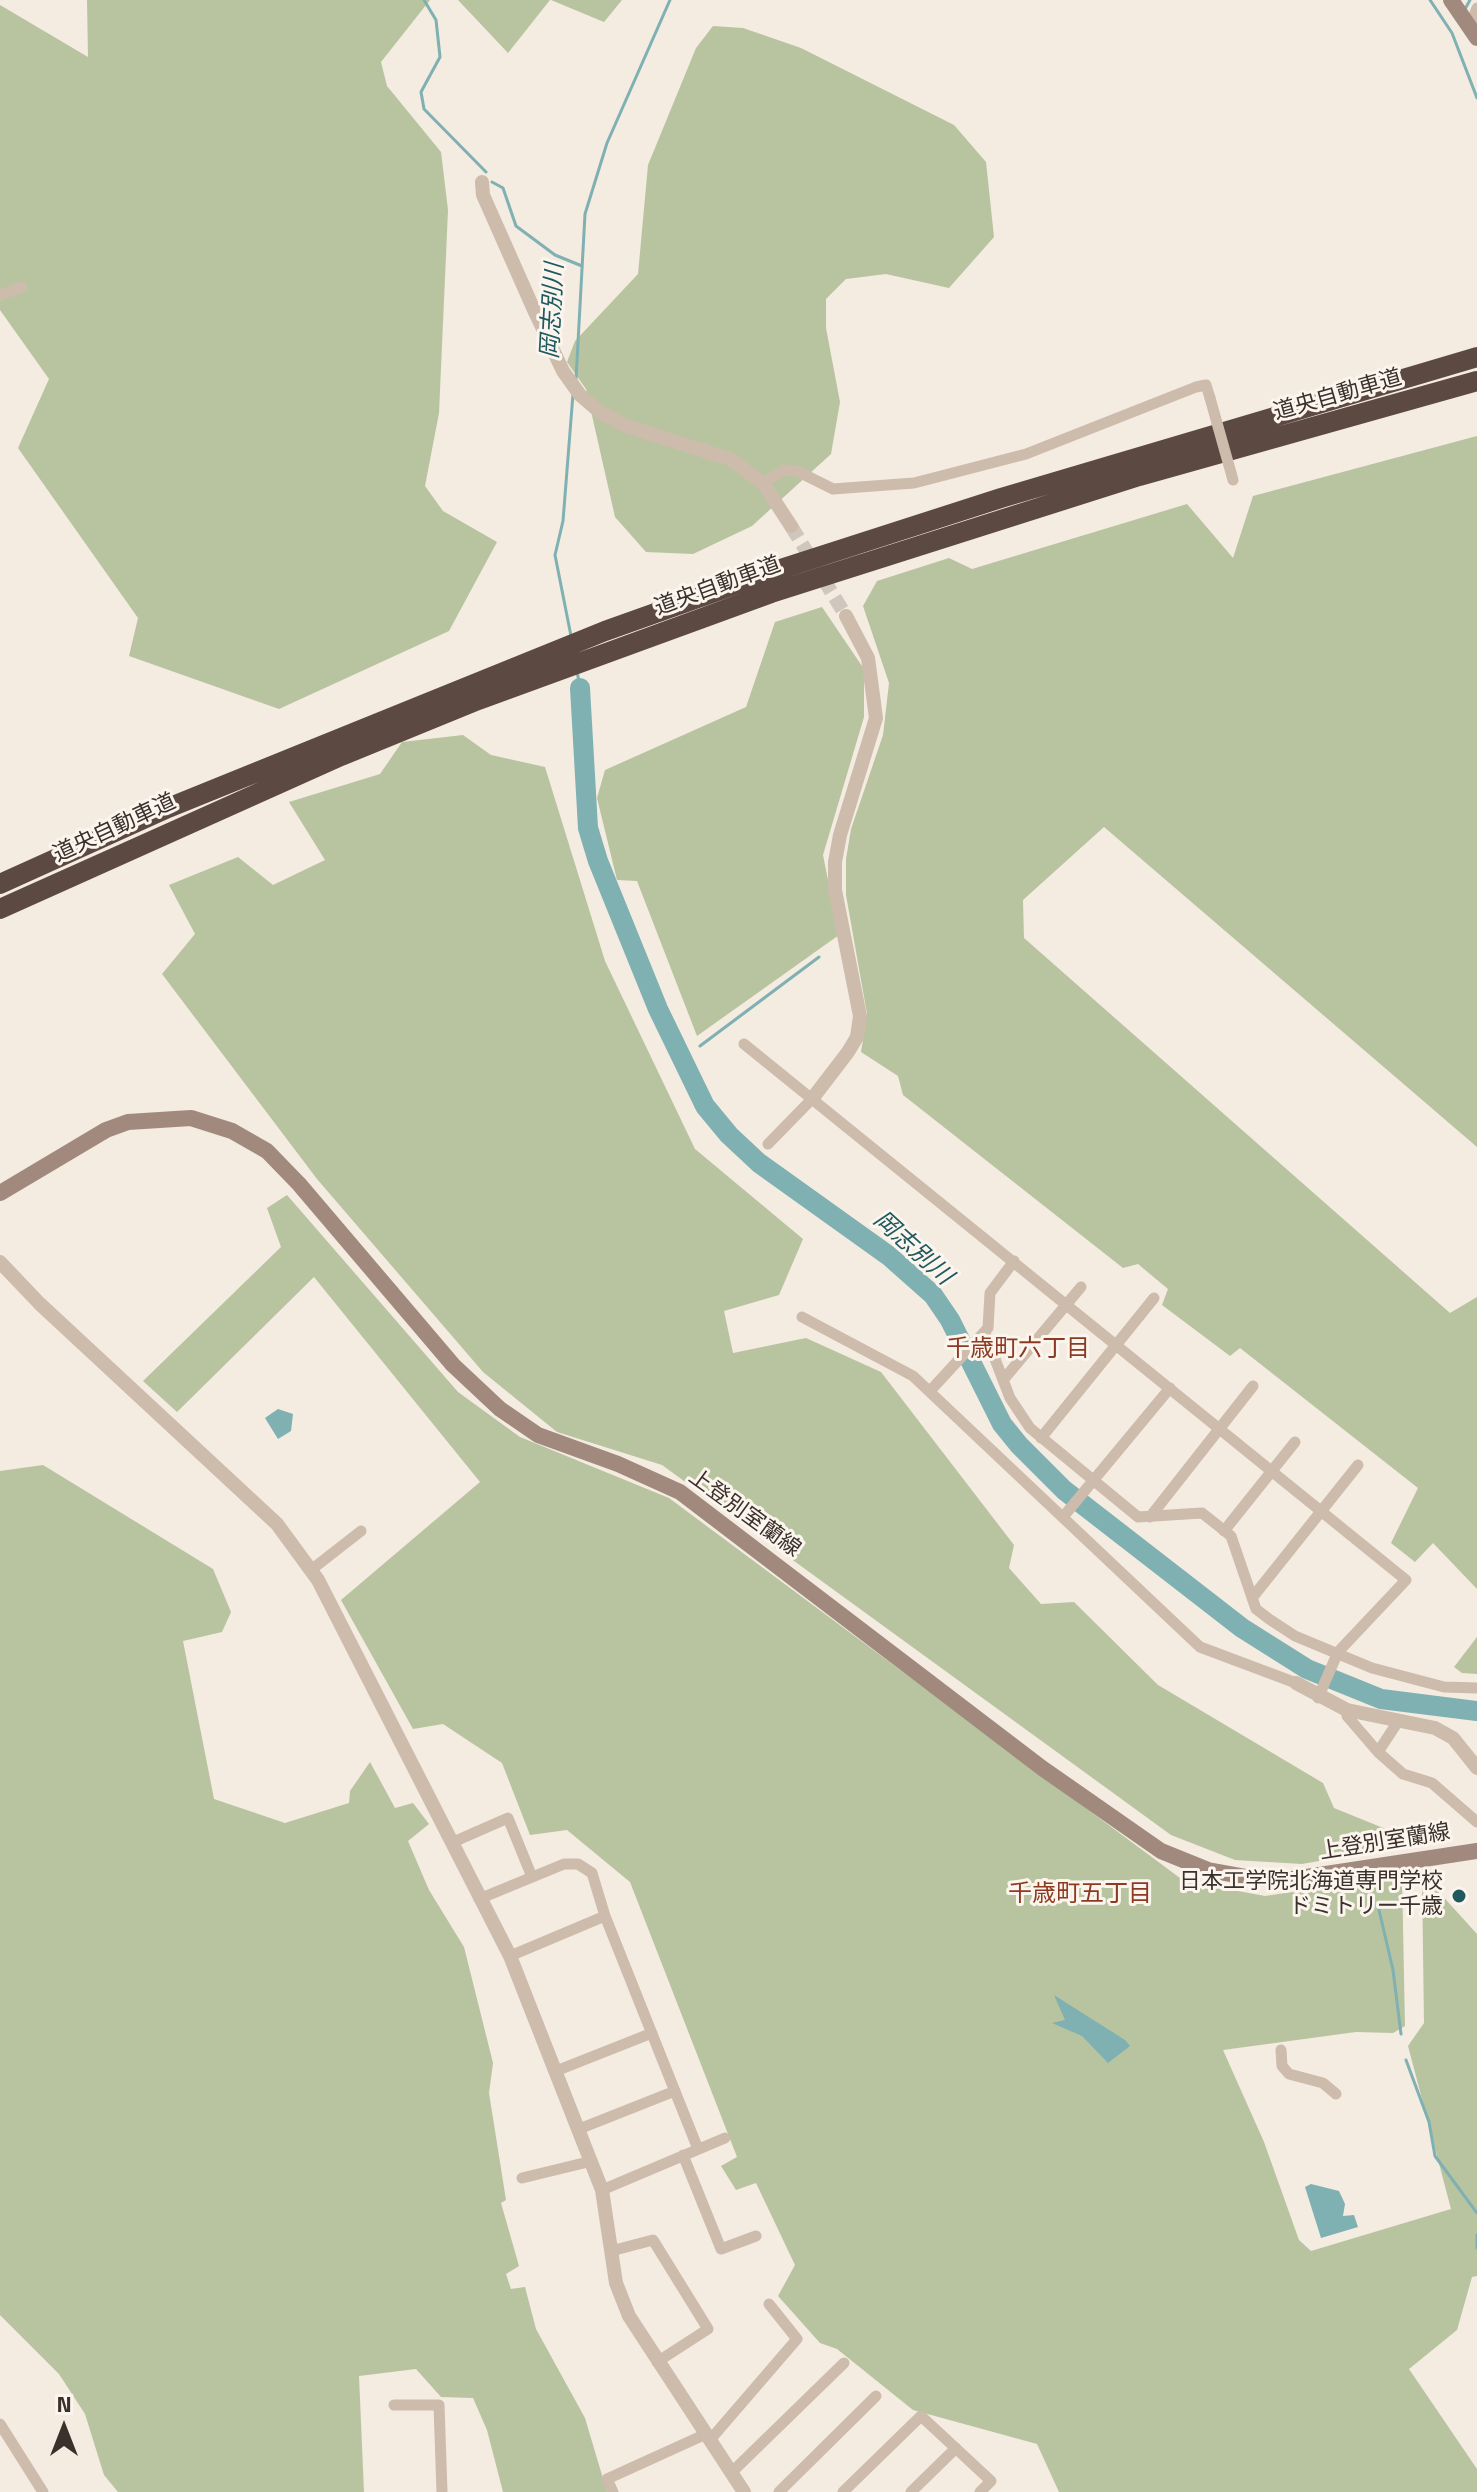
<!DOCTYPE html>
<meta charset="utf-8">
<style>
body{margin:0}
#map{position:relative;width:1477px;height:2492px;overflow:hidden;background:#f4ebe1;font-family:"Titillium Web",sans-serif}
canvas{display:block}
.north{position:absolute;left:24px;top:2388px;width:80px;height:80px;-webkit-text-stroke:6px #fbf5ee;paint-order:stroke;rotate:0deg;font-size:22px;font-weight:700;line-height:32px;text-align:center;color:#3b302b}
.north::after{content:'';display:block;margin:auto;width:28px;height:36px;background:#3b302b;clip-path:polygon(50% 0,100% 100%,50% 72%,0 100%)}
</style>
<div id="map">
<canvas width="1477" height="2492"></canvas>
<div class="north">N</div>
</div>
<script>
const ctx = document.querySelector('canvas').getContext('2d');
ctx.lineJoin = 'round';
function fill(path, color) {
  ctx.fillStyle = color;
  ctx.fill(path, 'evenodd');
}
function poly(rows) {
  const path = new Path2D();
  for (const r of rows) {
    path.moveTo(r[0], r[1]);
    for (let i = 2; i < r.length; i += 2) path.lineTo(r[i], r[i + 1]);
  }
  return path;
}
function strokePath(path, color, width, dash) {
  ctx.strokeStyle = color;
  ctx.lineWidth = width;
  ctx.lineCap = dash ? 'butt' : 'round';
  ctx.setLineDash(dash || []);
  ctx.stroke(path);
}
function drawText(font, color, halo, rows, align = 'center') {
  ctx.font = font + ' "Titillium Web","Noto Sans JP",sans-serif';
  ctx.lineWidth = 6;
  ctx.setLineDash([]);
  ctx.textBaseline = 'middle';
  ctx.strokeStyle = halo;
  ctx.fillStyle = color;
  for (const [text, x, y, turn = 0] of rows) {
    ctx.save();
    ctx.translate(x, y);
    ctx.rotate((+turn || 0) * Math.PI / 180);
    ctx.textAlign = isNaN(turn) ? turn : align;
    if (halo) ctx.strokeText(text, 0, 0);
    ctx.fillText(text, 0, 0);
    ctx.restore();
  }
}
const green = poly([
 [87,0,430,0,381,62,387,86,441,152,448,210,439,413,425,486,443,511,497,542,449,631,279,709,129,656,138,618,18,448,49,379,0,310,0,5,88,57],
 [458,0,550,0,508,53],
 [551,0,622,0,604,22],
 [713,26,743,28,801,48,954,125,986,162,994,237,949,288,886,274,846,279,826,299,826,328,840,402,831,454,752,526,693,554,646,552,615,517,586,389,567,362,575,341,638,274,648,165,696,48],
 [1477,436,1477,1147,1104,827,1023,900,1024,938,1450,1313,1477,1297,1477,1589,1433,1543,1415,1562,1391,1543,1418,1488,1240,1348,1230,1356,1162,1305,1168,1289,1138,1264,1123,1268,903,1095,898,1076,861,1052,867,1014,846,895,846,859,851,829,883,735,889,683,863,606,877,581,949,558,972,569,1187,504,1233,558,1253,496],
 [822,607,864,669,864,717,823,855,839,935,697,1036,637,881,617,880,597,798,605,770,746,707,775,622],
 [463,735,491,755,545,767,605,961,695,1149,803,1239,779,1295,724,1311,733,1353,806,1338,881,1372,1014,1545,1009,1568,1041,1604,1074,1602,1158,1685,1323,1783,1334,1808,1398,1834,1394,1848,1302,1864,1235,1860,1171,1835,662,1465,557,1432,483,1372,317,1179,162,974,195,934,169,885,238,857,273,885,325,860,289,802,380,774,402,742],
 [287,1195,458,1392,520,1437,669,1498,1184,1881,1265,1896,1402,1876,1405,2026,1393,2033,1356,2032,1223,2050,1264,2142,1299,2240,1311,2251,1451,2209,1408,2046,1424,2023,1422,1877,1437,1874,1438,1891,1477,1934,1477,2276,1472,2277,1457,2330,1409,2369,1477,2469,1477,2492,1059,2492,1037,2444,913,2410,837,2349,820,2343,778,2296,795,2265,756,2183,736,2190,721,2166,737,2157,630,1882,567,1830,530,1835,502,1763,443,1724,413,1729,341,1600,480,1482,314,1277,177,1412,143,1381,281,1247,267,1208],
 [43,1465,213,1569,231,1612,222,1632,183,1641,214,1799,285,1823,349,1803,350,1791,370,1762,395,1808,413,1803,429,1824,408,1841,429,1890,464,1947,493,2063,489,2093,506,2200,501,2203,519,2266,506,2274,511,2289,525,2287,536,2329,585,2418,607,2492,503,2492,487,2430,473,2398,441,2397,416,2369,359,2376,364,2492,118,2492,104,2475,85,2414,59,2374,0,2315,0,1471],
 [1477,1637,1477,1674,1462,1673,1454,1667]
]);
const water = poly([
 [278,1409,293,1414,291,1431,278,1439,265,1418],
 [1054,1995,1125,2040,1130,2046,1108,2063,1082,2036,1052,2023,1065,2020],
 [1311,2184,1339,2191,1345,2204,1343,2216,1354,2215,1358,2227,1321,2238,1305,2187]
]);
const stream = poly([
 [424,0,436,20,440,57,421,92,424,109,486,172],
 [1430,0,1452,33,1477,98],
 [1465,9,1470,0],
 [492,182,503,188,516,226,555,255,582,266],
 [576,379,585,214,607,143,670,0],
 [571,636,555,555,563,521,573,394],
 [577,671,580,688],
 [700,1046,819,957],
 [1379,1910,1393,1970,1401,2034],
 [1406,2060,1429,2122,1435,2156,1477,2213],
 [1477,2235,1477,2248]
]);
const river = poly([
 [580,688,588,828,598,861,658,1009,705,1106,729,1135,759,1163,889,1256,933,1295,950,1320,1002,1424,1019,1445,1064,1490,1242,1628,1307,1669,1381,1699,1477,1711]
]);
const tertiaryTunnel = poly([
 [791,526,846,616]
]);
const minor = poly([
 [1469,28,1477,8],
 [0,295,22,287],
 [763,483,784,470,797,471,833,489,914,483,1026,454,1196,387,1206,385,1210,398],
 [744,1044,1406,1580,1338,1652,1318,1698],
 [768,1144,812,1099],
 [802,1317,913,1376,1200,1647,1296,1683],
 [985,1333,1010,1398,1030,1428,1138,1517,1202,1513,1216,1524,1231,1536,1256,1609,1269,1619,1295,1636,1372,1668,1444,1687,1477,1688],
 [1004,1379,1081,1287],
 [930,1391,988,1328,990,1293,1014,1261],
 [1041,1438,1154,1298],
 [1063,1517,1170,1388],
 [1150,1517,1253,1386],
 [1224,1531,1295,1442],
 [311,1570,361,1531],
 [1252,1598,1358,1465],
 [1347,1710,1347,1716,1378,1752,1403,1774,1432,1783,1477,1822],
 [1378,1752,1399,1720],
 [451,1843,508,1818,532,1877],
 [479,1899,564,1864,578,1864,592,1873,605,1916,698,2149],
 [510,1956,605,1916],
 [1281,2050,1282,2066,1289,2074,1323,2083,1336,2094],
 [556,2071,652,2033],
 [579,2129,675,2091],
 [683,2155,721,2249,756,2236],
 [522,2178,592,2161],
 [602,2190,725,2138],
 [611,2251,653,2240,708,2329,657,2362],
 [394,2405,439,2405,442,2492],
 [0,2424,43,2492],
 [710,2440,797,2339,769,2304],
 [732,2472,844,2363],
 [613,2492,607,2479,706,2434],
 [779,2492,876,2396],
 [843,2492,921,2416,991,2481,980,2492],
 [911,2492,956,2448]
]);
const tertiary = poly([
 [482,182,483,195,534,310,563,371,580,395,600,412,626,426,730,459,763,483,791,526],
 [812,1099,848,1052,857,1037,860,1016,835,890,835,862,840,835,876,718,868,658,846,616],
 [0,1262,40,1304,277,1524,318,1580,510,1956,602,2190,616,2283,629,2316,744,2492],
 [1296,1683,1347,1710,1435,1728,1453,1738,1477,1768]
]);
const secondary = poly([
 [1451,0,1477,38],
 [0,1193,106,1130,128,1122,191,1118,232,1131,267,1151,299,1184,453,1365,500,1409,538,1435,618,1464,680,1492,1042,1768,1161,1851,1208,1870,1252,1878,1293,1879,1477,1851]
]);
const motorway = poly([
 [0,884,168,808,605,631,762,575,1001,498,1477,357],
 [0,909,341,756,478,700,771,593,1139,476,1477,381]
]);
const minorBridge = poly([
 [1210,398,1233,480]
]);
const markers = [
 [1459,1896,8,"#1f5a5e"]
];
const streetNames = [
 ["道央自動車道",1338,396,-16],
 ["道央自動車道",718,587,-20],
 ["道央自動車道",115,829,-25],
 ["上登別室蘭線",744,1514,36],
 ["上登別室蘭線",1385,1843,-9]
];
const poiNames = [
 ["日本工学院北海道専門学校",1443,1883],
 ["ドミトリー千歳",1443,1908]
];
const waterNames = [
 ["岡志別川",554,311,-87],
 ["岡志別川",912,1249,42]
];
const neighbourhoodNames = [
 ["千歳町六丁目",1018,1350],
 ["千歳町五丁目",1080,1895]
];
fill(green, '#b8c4a0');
fill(water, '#7fb0b2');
strokePath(stream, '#7fb0b2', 3);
strokePath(river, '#7fb0b2', 20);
strokePath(tertiaryTunnel, '#cfc6bd', 14, [14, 7]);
strokePath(minor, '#cdbbac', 11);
strokePath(tertiary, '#cdbbac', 14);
strokePath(secondary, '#a18a7d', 16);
strokePath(motorway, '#5c4a42', 20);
strokePath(minorBridge, '#cdbbac', 11);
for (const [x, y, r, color] of markers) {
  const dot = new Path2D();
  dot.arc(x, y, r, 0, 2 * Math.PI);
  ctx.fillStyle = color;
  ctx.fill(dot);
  strokePath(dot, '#fbf5ee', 3);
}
drawText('22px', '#3b302b', '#fbf5ee', streetNames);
drawText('22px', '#3b302b', '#fbf5ee', poiNames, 'right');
drawText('italic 24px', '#1f5a5e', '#fbf5ee', waterNames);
drawText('24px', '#8c3b22', '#fbf5ee', neighbourhoodNames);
</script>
